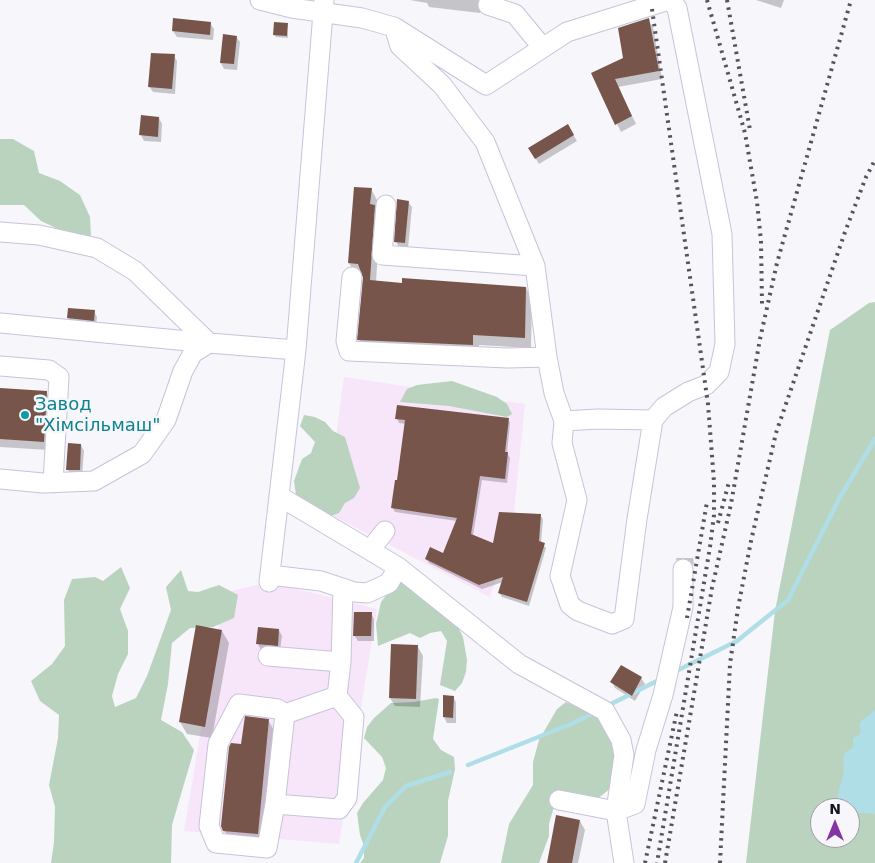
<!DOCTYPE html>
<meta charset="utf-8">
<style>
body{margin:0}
#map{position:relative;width:875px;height:863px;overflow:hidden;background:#f7f6fb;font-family:"DejaVu Sans",sans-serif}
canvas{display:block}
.north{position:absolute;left:810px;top:798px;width:50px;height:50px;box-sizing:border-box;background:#f7f6fb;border:1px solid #9d9ca3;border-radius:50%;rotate:0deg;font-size:14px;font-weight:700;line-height:20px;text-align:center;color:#17151e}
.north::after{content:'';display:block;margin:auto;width:18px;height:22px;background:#8434a4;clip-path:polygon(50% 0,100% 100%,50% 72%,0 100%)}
</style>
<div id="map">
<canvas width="875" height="863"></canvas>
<div class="north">N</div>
</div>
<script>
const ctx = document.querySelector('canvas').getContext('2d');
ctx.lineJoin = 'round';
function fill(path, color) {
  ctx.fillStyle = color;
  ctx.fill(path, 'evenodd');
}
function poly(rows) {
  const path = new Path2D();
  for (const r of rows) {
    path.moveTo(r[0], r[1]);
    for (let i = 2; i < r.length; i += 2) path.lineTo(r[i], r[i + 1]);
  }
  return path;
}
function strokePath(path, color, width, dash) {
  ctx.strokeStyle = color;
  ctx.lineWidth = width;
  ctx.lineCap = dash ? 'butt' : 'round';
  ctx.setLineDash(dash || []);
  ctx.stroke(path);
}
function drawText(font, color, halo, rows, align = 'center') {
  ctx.font = font + ' "DejaVu Sans",sans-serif';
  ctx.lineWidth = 5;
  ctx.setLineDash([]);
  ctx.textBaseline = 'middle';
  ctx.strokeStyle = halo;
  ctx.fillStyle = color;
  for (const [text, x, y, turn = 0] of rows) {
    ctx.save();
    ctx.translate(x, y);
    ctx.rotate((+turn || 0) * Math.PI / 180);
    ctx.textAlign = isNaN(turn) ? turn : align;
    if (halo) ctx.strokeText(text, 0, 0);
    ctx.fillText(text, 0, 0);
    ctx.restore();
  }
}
const industrial = poly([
 [344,377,525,404,512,532,490,597,326,512],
 [269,582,377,609,339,844,184,831,224,593]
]);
const green = poly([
 [0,139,13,139,34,151,39,173,60,181,80,195,90,217,91,236,62,231,41,221,24,205,0,205],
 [875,302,875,863,746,863,775,611,830,330,869,303],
 [820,808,850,808,850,838,820,838],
 [452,381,497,397,507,404,512,414,507,417,449,406,400,402,407,389,417,385],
 [304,415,315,417,325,422,333,431,345,437,360,488,354,498,345,503,339,513,328,517,297,502,294,481,302,459,311,453,315,442,300,426],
 [121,567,130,588,120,609,128,631,128,654,118,674,112,696,115,707,136,698,147,676,171,610,166,587,181,570,188,591,198,592,219,585,238,595,234,618,213,627,190,628,172,643,168,684,161,720,182,732,194,750,172,825,171,863,51,863,54,842,55,807,49,785,58,738,59,715,40,701,31,681,52,664,65,646,64,600,72,579,95,577,103,581],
 [402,575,458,627,463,637,467,660,466,672,462,683,455,691,440,685,447,641,441,631,430,633,420,638,410,633,378,646,376,624,381,602],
 [436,698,439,699,433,739,441,750,454,757,455,769,448,801,448,836,440,863,360,863,364,858,364,846,360,835,357,813,363,803,383,780,386,768,382,757,364,738,367,727,374,718,391,703,414,702],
 [566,702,598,716,616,730,615,785,597,799,555,803,549,824,549,836,539,863,501,863,509,824,533,785,533,762,539,740,557,709]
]);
const water = poly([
 [875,710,875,814,850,812,850,808,836,808,835,805,844,772,843,760,845,753,853,747,853,738,860,734,860,722]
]);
const shadow = poly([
 [410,0,482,0,480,13,429,7,427,3],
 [756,0,784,0,781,8],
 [648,20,653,27,662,79,618,87,636,124,621,132,593,74,625,58],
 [210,23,214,29,213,40,177,37,173,31],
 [287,24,288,38,276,37,274,35],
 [236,37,240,42,237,70,224,69,221,63],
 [174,56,177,61,175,94,153,92,149,86],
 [142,117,159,118,162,124,161,142,144,141,141,135],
 [568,126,577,141,539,164,530,149],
 [371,189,377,200,376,210,380,217,376,282,526,288,532,299,531,348,479,345,478,356,365,350,359,340,363,274,355,274,349,263],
 [408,202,412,207,408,248,399,247,396,242],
 [94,311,97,317,96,326,72,324,68,318],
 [0,390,46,392,51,401,49,450,0,447],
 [397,419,508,419,510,423,507,453,510,458,507,483,482,480,473,536,494,544,540,515,543,519,541,543,546,548,529,606,502,597,499,593,503,582,482,589,429,563,426,558,443,555,457,521,395,512,392,507,398,482,406,424,399,423],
 [81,445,84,451,82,476,71,476,68,470],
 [676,558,693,558,694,565,685,560,677,563],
 [371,613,374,619,374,641,358,641,354,635],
 [279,630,282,636,280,651,261,650,258,644],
 [222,631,229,643,212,738,187,734,180,722],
 [418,647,423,656,420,707,395,706,390,698],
 [641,678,645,684,635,701,615,688,612,682],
 [453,697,456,702,456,723,447,723,444,717],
 [268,720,275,732,264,846,231,843,224,830,242,746],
 [580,821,585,830,578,863,548,863]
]);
const stream = poly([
 [674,672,737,641,788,600,840,497,875,439],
 [607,706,661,679],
 [468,765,571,724,596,712],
 [356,863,385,807,406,786,450,772]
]);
const building = poly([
 [173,18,211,22,210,35,172,31],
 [649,18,659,71,615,79,632,116,615,125,591,73,623,58,618,28],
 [274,22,288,23,287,36,273,35],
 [223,34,237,36,234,64,220,63],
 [151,53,175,54,172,89,148,87],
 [141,115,159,117,158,137,139,135],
 [568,124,574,135,535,159,528,148],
 [354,187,372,188,370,204,375,205,370,280,402,283,402,278,526,287,525,338,473,335,473,345,357,340,363,278,358,264,348,263],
 [397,199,409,201,405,243,394,242],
 [68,308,95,310,94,321,67,318],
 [0,388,47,391,44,442,0,439],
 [397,405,509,418,505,452,508,452,505,479,480,476,471,534,493,543,499,512,541,514,539,541,545,543,527,602,498,593,503,577,479,585,425,559,430,547,443,553,457,518,391,508,395,480,397,480,405,420,395,419],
 [68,443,81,444,80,470,66,470],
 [354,612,372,612,371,636,353,636],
 [196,625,222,630,205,727,179,722],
 [258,627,279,629,278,646,256,644],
 [391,644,418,645,416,699,389,698],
 [621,665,642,677,632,696,610,682],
 [443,695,454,696,453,718,443,717],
 [245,716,269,719,258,834,223,831,221,826,229,747,231,743,241,744],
 [556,815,580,820,572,863,547,863]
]);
const minor = poly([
 [260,0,292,8,362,18,394,27,486,85,567,32,669,0],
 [488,5,515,14,543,48],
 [394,27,400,46,442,85,485,142,535,266,547,357,554,393,564,421,598,419,653,420,664,407,688,392,706,385,719,372,725,344,722,234,677,8,670,0],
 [386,205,382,255,535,266],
 [0,232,39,235,97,248,135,271,209,343,296,350,324,0],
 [352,277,346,341,349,351,508,358,547,357],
 [0,323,209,343],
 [0,366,49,370,59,377,53,483],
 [564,421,562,443,577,500,560,576,570,605,578,611,612,624,624,619,637,519,653,420],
 [0,479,43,483,94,481,142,454,166,420,183,371,193,353,209,343],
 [279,496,398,567,519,664,605,711,621,740,624,755,616,811,559,800],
 [370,550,385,531],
 [270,575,321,581,354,592,367,593,389,583,398,567],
 [269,582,296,350],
 [268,656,341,662,343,588],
 [337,696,285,714,275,804,339,809,347,798,354,717,337,696,341,662],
 [275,804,267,848,216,843,209,826,218,744,239,704,278,709,285,714],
 [624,863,616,811,635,804,646,750,663,695,683,607,683,569]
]);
const rail = poly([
 [707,0,745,133,757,202,761,241,762,304],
 [727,0,750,130],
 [652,9,708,404,714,482,714,515,710,547,657,863],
 [718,523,729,482],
 [687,618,707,502],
 [645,863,677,711],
 [665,863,712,588,731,504,760,339,777,263,851,0],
 [720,863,730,664,738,608,751,541,776,433,845,232,866,177,875,160]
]);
const markers = [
 [25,415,5,"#0f9aa8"]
];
const cultureNames = [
 ["Завод",35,405],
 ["\"Хімсільмаш\"",35,426]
];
fill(industrial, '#f7e6f9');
fill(green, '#bad3bf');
fill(water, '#afdee7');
fill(shadow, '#0003');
strokePath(stream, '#afdee7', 4.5);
fill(building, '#78554a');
strokePath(minor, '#c7c3db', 21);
strokePath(minor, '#fff', 19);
strokePath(rail, '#55535b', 4, [2.5, 5]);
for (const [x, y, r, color] of markers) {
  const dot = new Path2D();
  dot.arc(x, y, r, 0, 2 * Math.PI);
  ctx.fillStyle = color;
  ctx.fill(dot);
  strokePath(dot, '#f7f6fb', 2);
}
drawText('18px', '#0d838f', '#f7f6fb', cultureNames, 'left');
</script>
